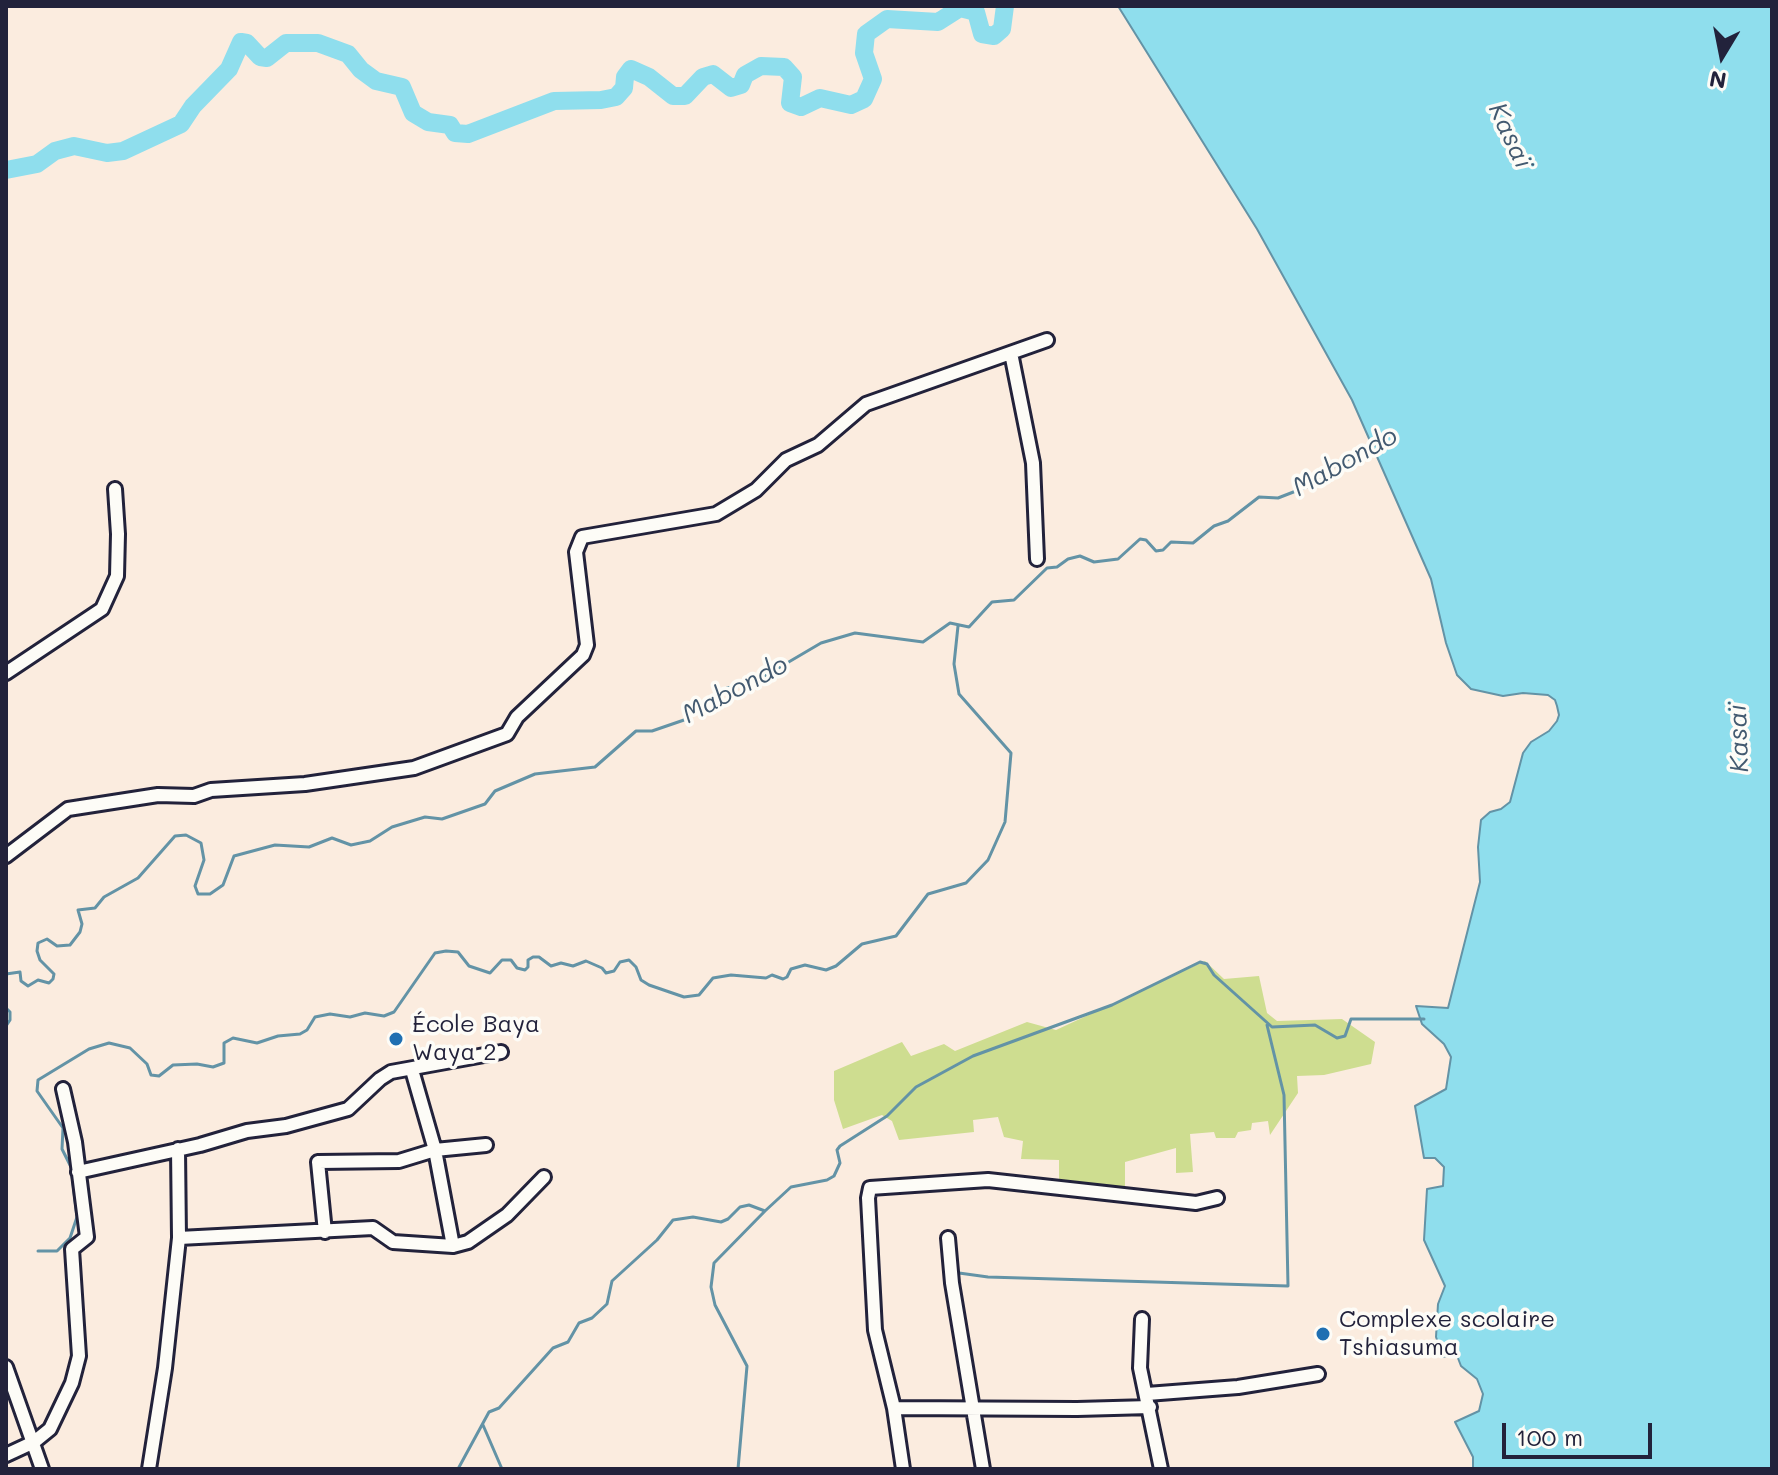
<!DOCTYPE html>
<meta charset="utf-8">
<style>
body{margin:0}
#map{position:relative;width:1778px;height:1475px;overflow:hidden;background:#fbecdf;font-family:Mali,sans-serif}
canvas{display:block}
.frame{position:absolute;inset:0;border:8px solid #22223b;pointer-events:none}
.north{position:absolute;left:1682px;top:16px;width:80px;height:80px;-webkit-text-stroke:6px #fdfcf7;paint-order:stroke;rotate:190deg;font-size:22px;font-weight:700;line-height:32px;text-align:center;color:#22223b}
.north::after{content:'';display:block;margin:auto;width:28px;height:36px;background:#22223b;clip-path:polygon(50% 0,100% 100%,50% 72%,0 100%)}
.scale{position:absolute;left:1502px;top:1423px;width:150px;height:36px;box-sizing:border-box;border:4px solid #22223b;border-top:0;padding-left:10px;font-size:24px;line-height:28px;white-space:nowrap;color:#22223b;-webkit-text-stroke:6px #fdfcf7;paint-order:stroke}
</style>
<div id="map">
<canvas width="1778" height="1475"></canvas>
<div class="frame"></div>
<div class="north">N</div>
<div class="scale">100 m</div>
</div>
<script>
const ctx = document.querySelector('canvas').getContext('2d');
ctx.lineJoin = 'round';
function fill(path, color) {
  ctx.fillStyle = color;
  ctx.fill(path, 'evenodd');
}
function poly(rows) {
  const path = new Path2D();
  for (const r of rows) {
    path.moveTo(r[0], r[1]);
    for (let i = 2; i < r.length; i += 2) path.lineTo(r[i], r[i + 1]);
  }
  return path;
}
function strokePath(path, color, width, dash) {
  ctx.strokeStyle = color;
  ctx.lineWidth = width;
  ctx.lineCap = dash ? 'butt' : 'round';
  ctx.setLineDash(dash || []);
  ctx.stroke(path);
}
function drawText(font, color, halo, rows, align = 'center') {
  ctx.font = font + ' Mali,sans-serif';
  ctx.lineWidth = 7;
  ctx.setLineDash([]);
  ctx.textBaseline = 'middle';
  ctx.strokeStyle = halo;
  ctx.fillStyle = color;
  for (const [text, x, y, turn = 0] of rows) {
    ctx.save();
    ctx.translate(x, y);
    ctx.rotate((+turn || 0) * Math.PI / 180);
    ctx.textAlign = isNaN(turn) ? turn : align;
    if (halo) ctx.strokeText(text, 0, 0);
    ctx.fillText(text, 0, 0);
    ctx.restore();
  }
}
const green = poly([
 [1205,961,1224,979,1259,976,1267,1013,1277,1021,1342,1019,1375,1042,1371,1064,1324,1075,1297,1076,1298,1093,1270,1135,1268,1121,1252,1123,1251,1130,1238,1132,1235,1138,1216,1138,1214,1132,1190,1134,1193,1172,1176,1173,1176,1148,1125,1162,1125,1191,1059,1184,1059,1160,1021,1159,1023,1141,1004,1137,998,1117,973,1120,974,1132,899,1140,892,1121,882,1115,843,1129,834,1100,834,1071,902,1042,911,1056,944,1044,955,1051,1027,1022,1056,1030]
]);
const water = poly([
 [1118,6,1772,6,1772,1469,1473,1469,1473,1457,1455,1422,1479,1411,1483,1394,1477,1379,1461,1366,1456,1353,1443,1357,1436,1337,1438,1304,1445,1286,1424,1240,1427,1189,1443,1186,1444,1167,1435,1158,1424,1158,1415,1106,1446,1089,1451,1057,1444,1044,1422,1024,1416,1006,1448,1008,1480,882,1478,847,1481,820,1490,812,1501,809,1510,802,1523,753,1531,742,1549,731,1557,721,1559,715,1557,706,1555,700,1548,695,1523,693,1503,696,1471,689,1457,675,1446,643,1431,579,1352,400,1257,229,1118,6]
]);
const stream = poly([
 [6,974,20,972,21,981,28,986,38,980,49,983,53,979,54,974,40,960,37,951,38,943,47,939,57,946,70,945,80,932,82,924,78,910,95,908,104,897,138,878,175,836,186,835,201,843,204,860,195,886,198,894,210,894,223,885,234,856,275,845,309,847,332,838,351,845,370,841,392,827,425,817,442,819,485,804,495,791,535,774,595,767,636,731,652,731,684,720,727,688,753,683,821,643,855,633,923,642,950,623,969,627,992,602,1014,600,1047,568,1057,567,1068,559,1080,556,1094,562,1118,559,1140,539,1146,540,1156,551,1163,550,1171,542,1193,543,1214,526,1228,521,1259,497,1278,498,1314,484,1326,471,1375,445],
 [6,1008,10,1012,10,1020,6,1026],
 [38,1251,57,1251,70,1238,77,1217,71,1167,62,1149,63,1128,37,1091,38,1080,89,1049,109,1043,130,1048,147,1064,151,1075,159,1076,173,1065,197,1064,213,1067,224,1063,224,1043,233,1038,257,1043,278,1036,300,1034,307,1030,315,1017,330,1014,350,1017,365,1013,384,1016,394,1012,435,953,446,951,458,952,469,966,490,973,502,960,511,960,517,968,525,970,528,967,528,960,533,957,539,957,551,966,561,963,573,966,586,961,602,968,606,973,614,971,620,962,629,960,636,967,641,980,649,985,684,997,699,995,713,978,731,975,766,978,772,975,783,979,787,977,791,969,805,965,826,970,836,966,862,944,896,936,928,894,966,883,988,860,1005,822,1011,753,959,694,954,664,958,626],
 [959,1273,988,1277,1288,1286,1284,1095,1267,1025],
 [483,1425,502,1469],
 [458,1469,489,1412,499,1408,553,1348,568,1342,579,1323,592,1318,607,1304,612,1281,657,1240,673,1220,693,1217,721,1222,728,1219,740,1207,749,1205,765,1211,791,1187,827,1180,834,1176,840,1163,837,1150,840,1146,887,1116,916,1087,973,1056,1112,1005,1200,962,1207,964,1214,975,1272,1027,1315,1025,1337,1038,1345,1036,1351,1019,1424,1019],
 [738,1469,747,1366,715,1305,711,1287,714,1263,765,1211]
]);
const river = poly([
 [6,170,37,164,55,151,74,146,107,153,123,151,181,124,193,106,229,69,241,42,247,43,260,57,267,58,286,43,318,43,348,54,361,70,376,81,402,87,413,113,428,122,450,125,455,133,468,134,554,101,601,100,616,97,624,88,625,77,631,69,649,77,673,96,685,96,703,77,713,74,731,88,741,85,745,75,761,66,784,67,793,77,790,103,801,107,820,98,851,105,864,99,873,79,864,53,866,34,887,19,938,22,960,8,976,12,982,34,994,36,1002,29,1005,6]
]);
const minor = poly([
 [1011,353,1033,463,1037,559],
 [6,673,102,609,117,576,118,534,115,489],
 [6,856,68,809,158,795,194,796,211,790,305,784,414,768,507,734,517,717,583,655,587,645,576,552,582,537,716,514,756,490,786,460,818,445,866,404,1047,340],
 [412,1070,435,1150,453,1246],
 [78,1172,200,1145,247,1131,286,1126,348,1109,380,1079,391,1072,501,1052],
 [325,1232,318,1162,399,1161,435,1150,486,1145],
 [179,1238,373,1228,393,1242,453,1246,468,1242,507,1215,544,1177],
 [948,1238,952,1283,983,1469],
 [1142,1319,1140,1368,1161,1469],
 [6,1367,42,1469],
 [1147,1394,1238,1387,1318,1374],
 [894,1408,1077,1409,1150,1407],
 [6,1455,34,1442,50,1429,72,1383,79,1356,72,1249,87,1237,75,1142,63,1089],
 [149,1469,165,1368,179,1238,178,1149],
 [903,1469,894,1408,875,1330,868,1198,870,1188,988,1180,1196,1203,1217,1198]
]);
const markers = [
 [396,1039,8,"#1f6fb2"],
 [1323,1334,8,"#1f6fb2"]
];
const poiNames = [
 ["École Baya",412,1025],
 ["Waya 2",412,1053],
 ["Complexe scolaire",1339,1320],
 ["Tshiasuma",1339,1348]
];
const waterNames = [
 ["Kasaï",1510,136,65],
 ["Mabondo",1345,462,-29],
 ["Mabondo",735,690,-28],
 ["Kasaï",1739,738,-92]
];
fill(green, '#cedd90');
fill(water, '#8fdeed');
strokePath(water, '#6393a6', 2);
strokePath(stream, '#6393a6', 3);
strokePath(river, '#8fdeed', 18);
strokePath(minor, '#22223b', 18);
strokePath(minor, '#fdfcf7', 12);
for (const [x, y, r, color] of markers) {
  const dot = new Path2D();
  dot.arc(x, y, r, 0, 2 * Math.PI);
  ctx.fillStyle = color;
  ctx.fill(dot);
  strokePath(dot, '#fdfcf7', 3);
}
drawText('24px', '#22223b', '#fdfcf7', poiNames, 'left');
drawText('italic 26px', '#435a70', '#fdfcf7', waterNames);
</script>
